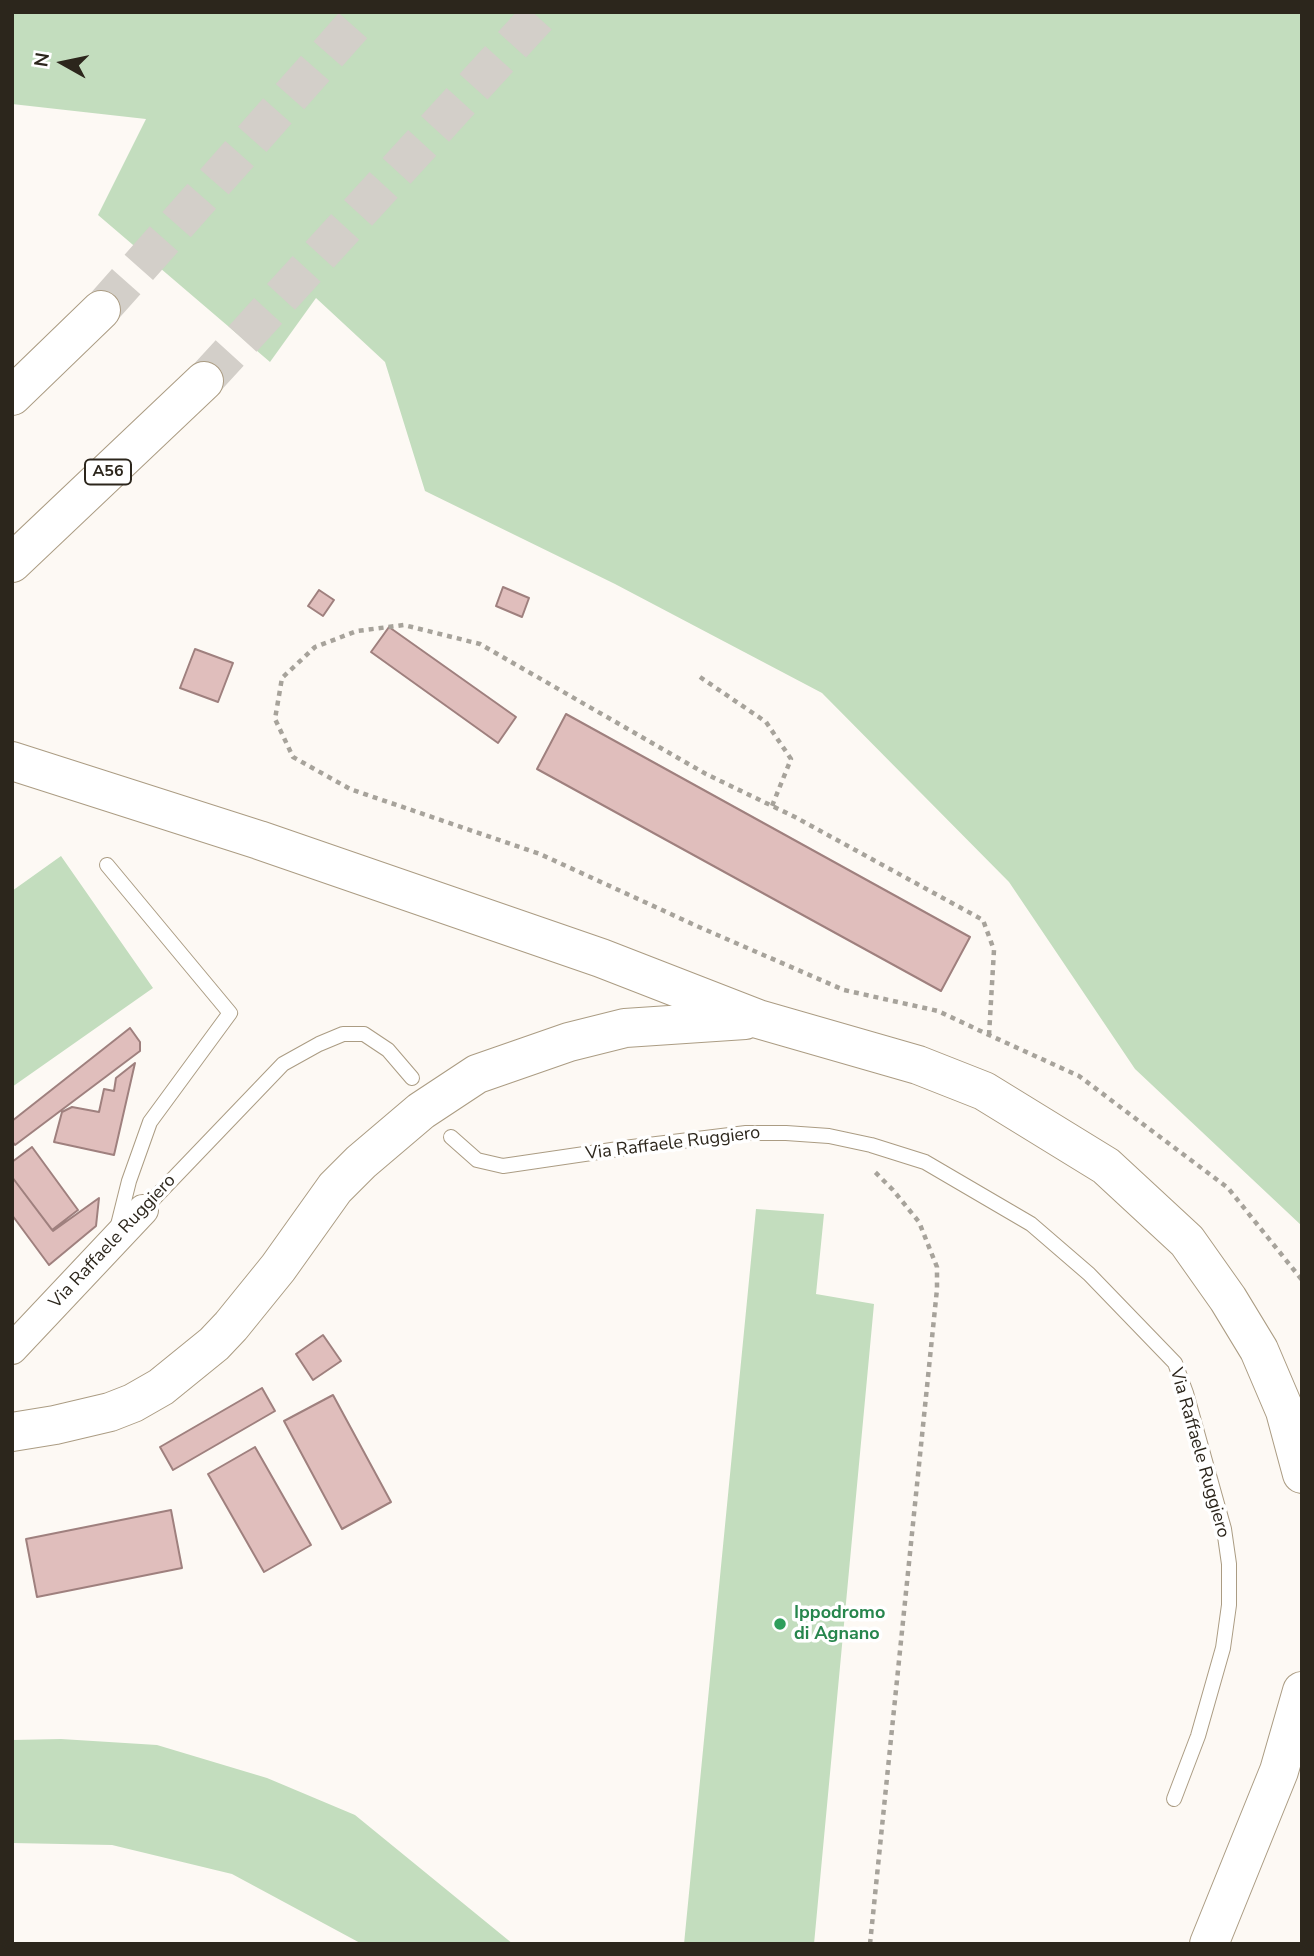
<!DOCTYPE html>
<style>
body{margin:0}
#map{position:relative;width:1314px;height:1956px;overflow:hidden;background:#fdf9f4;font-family:"Nunito Sans",sans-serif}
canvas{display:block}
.frame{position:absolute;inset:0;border:14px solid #2c261c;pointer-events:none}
.north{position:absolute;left:28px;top:28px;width:70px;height:70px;-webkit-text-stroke:5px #fff;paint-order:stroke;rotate:279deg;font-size:19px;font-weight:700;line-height:28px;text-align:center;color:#2c261c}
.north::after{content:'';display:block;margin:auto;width:24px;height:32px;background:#2c261c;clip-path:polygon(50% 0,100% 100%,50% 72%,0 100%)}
</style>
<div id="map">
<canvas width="1314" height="1956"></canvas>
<div class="frame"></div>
<div class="north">N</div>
</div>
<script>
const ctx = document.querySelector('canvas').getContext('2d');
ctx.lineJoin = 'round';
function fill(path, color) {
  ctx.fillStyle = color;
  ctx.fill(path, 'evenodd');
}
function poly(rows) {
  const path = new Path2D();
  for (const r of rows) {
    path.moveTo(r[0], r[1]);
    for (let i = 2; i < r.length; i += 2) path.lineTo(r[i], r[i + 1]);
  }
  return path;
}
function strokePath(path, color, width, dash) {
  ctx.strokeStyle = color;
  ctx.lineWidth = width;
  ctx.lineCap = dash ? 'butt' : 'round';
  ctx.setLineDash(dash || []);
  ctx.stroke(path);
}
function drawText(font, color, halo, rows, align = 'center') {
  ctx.font = font + ' "Nunito Sans",sans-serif';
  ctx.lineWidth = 7;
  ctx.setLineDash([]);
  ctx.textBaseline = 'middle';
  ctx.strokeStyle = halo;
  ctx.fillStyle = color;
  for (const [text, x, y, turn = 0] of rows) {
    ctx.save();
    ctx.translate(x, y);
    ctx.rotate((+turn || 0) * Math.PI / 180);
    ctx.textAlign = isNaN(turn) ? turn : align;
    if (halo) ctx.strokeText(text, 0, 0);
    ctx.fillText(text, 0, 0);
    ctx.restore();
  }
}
const green = poly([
 [12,12,1302,12,1302,1226,1135,1069,1009,882,822,693,615,584,425,491,385,362,316,298,270,362,98,215,146,119,12,104],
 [61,856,153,988,12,1087,12,891],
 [756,1209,824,1214,816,1294,874,1304,814,1944,684,1944],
 [61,1739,157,1745,267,1778,355,1815,513,1944,362,1944,232,1874,112,1845,12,1843,12,1740]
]);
const building = poly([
 [503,587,529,598,522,617,496,606,503,587],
 [319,590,334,600,323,616,308,606,319,590],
 [389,627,516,717,498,743,371,652,389,627],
 [195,649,233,663,218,702,180,688,195,649],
 [566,714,970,937,941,991,537,769,566,714],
 [130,1028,140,1042,140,1051,15,1145,12,1141,12,1121,130,1028],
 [135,1063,114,1155,54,1142,62,1112,72,1107,99,1112,104,1089,114,1091,116,1078,135,1063],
 [32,1147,78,1210,52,1230,12,1177,12,1162,32,1147],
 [12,1177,53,1231,99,1198,96,1226,49,1265,12,1215,12,1177],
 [323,1335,341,1361,313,1380,296,1354,323,1335],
 [262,1388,275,1411,173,1470,160,1447,262,1388],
 [333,1395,391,1502,342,1529,284,1421,333,1395],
 [255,1447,311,1545,264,1572,208,1474,255,1447],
 [171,1510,182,1568,37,1597,26,1539,171,1510]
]);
const motorwayTunnel = poly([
 [101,310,365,12],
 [204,381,542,12]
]);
const path = poly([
 [700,677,766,722,791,759,772,806],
 [989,1035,994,950,983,920,795,817,706,774,480,644,404,625,357,631,315,647,282,678,275,719,293,757,350,789,540,854,699,927,844,990,938,1011,989,1035,1079,1076,1228,1188,1302,1280],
 [870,1944,937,1289,937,1267,919,1222,893,1190,874,1171]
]);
const service = poly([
 [107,865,230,1013,150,1122,129,1181,117,1229],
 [451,1137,477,1160,503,1166,632,1147,746,1133,786,1133,829,1136,871,1145,925,1162,1031,1224,1089,1274,1175,1363,1186,1393,1224,1529,1229,1564,1229,1605,1223,1648,1198,1736,1174,1799],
 [143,1210,283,1064,319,1044,343,1034,364,1034,388,1050,412,1078]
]);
const minor = poly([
 [12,1349,143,1210]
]);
const motorway = poly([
 [12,396,101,310],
 [12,563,204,381],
 [12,761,259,840,601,958,758,1019,918,1065,984,1091,1106,1166,1187,1241,1228,1299,1259,1350,1285,1411,1302,1474],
 [12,1432,55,1425,110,1412,133,1403,161,1387,214,1344,231,1326,278,1268,335,1188,361,1162,421,1111,477,1074,569,1042,625,1028,745,1020],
 [1209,1944,1279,1771,1302,1691]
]);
const markers = [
 [780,1624,7,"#2e9e5b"]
];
const shields = [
 [108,472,46]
];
const shieldNames = [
 ["A56",108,472]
];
const streetNames = [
 ["Via Raffaele Ruggiero",673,1144,-7],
 ["Via Raffaele Ruggiero",113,1242,-47],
 ["Via Raffaele Ruggiero",1199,1453,74]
];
const leisureNames = [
 ["Ippodromo",794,1614],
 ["di Agnano",794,1635]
];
fill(green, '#c3ddbe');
fill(building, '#e0bebc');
strokePath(building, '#9f807e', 2);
strokePath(motorwayTunnel, '#d3cfc9', 38, [38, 19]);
strokePath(service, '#ab9c83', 16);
strokePath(minor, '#ab9c83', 32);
strokePath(motorway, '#ab9c83', 40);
strokePath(path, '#a7a39b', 4.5, [5, 5]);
strokePath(service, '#fff', 14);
strokePath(minor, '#fff', 30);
strokePath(motorway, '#fff', 38);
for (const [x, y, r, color] of markers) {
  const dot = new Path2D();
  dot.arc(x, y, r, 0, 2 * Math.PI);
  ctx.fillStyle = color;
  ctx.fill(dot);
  strokePath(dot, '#fff', 2.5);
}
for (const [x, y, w] of shields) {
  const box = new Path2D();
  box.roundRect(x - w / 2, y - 12.5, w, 25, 5);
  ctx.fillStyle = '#fff';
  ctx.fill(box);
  strokePath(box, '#2c261c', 2);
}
drawText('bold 16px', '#2c261c', null, shieldNames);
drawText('18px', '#2c261c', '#fff', streetNames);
drawText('bold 18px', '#27864d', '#fff', leisureNames, 'left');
</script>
